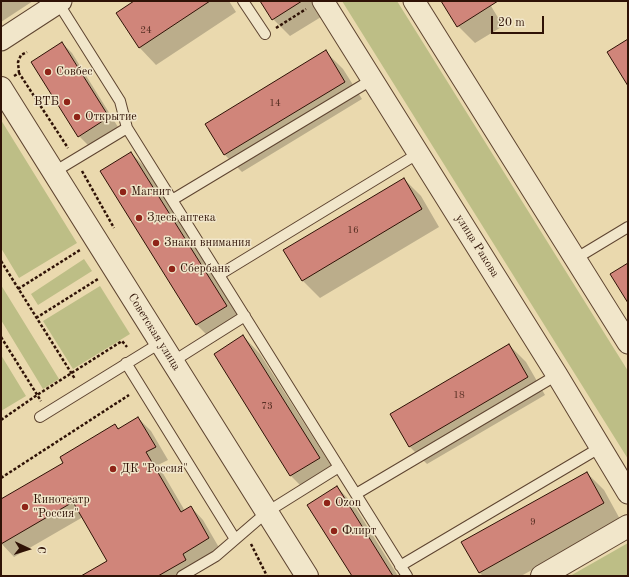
<!DOCTYPE html>
<meta charset="utf-8">
<style>
body{margin:0}
#map{position:relative;width:629px;height:577px;overflow:hidden;background:#ead9ae;font-family:"Old Standard TT",serif}
canvas{display:block}
.frame{position:absolute;inset:0;border:2px solid #2f1206;pointer-events:none}
.north{position:absolute;left:8px;top:529px;width:40px;height:40px;-webkit-text-stroke:3px #f1e6ca;paint-order:stroke;rotate:94deg;font-size:11px;font-weight:700;line-height:16px;text-align:center;color:#2f1206}
.north::after{content:'';display:block;margin:auto;width:14px;height:18px;background:#2f1206;clip-path:polygon(50% 0,100% 100%,50% 72%,0 100%)}
.scale{position:absolute;left:491px;top:16px;width:53px;height:18px;box-sizing:border-box;border:2px solid #2f1206;border-top:0;padding-left:5px;font-size:12px;line-height:14px;white-space:nowrap;color:#2f1206;-webkit-text-stroke:3px #f1e6ca;paint-order:stroke}
</style>
<div id="map">
<canvas width="629" height="577"></canvas>
<div class="frame"></div>
<div class="north">С</div>
<div class="scale">20 m</div>
</div>
<script>
const ctx = document.querySelector('canvas').getContext('2d');
ctx.lineJoin = 'round';
function fill(path, color) {
  ctx.fillStyle = color;
  ctx.fill(path, 'evenodd');
}
function poly(rows) {
  const path = new Path2D();
  for (const r of rows) {
    path.moveTo(r[0], r[1]);
    for (let i = 2; i < r.length; i += 2) path.lineTo(r[i], r[i + 1]);
  }
  return path;
}
function strokePath(path, color, width, dash) {
  ctx.strokeStyle = color;
  ctx.lineWidth = width;
  ctx.lineCap = dash ? 'butt' : 'round';
  ctx.setLineDash(dash || []);
  ctx.stroke(path);
}
function drawText(font, color, halo, rows, align = 'center') {
  ctx.font = font + ' "Old Standard TT",serif';
  ctx.lineWidth = 3;
  ctx.setLineDash([]);
  ctx.textBaseline = 'middle';
  ctx.strokeStyle = halo;
  ctx.fillStyle = color;
  for (const [text, x, y, turn = 0] of rows) {
    ctx.save();
    ctx.translate(x, y);
    ctx.rotate((+turn || 0) * Math.PI / 180);
    ctx.textAlign = isNaN(turn) ? turn : align;
    if (halo) ctx.strokeText(text, 0, 0);
    ctx.fillText(text, 0, 0);
    ctx.restore();
  }
}
const green = poly([
 [342,1,397,1,628,371,628,459],
 [1,120,77,243,19,278,1,248],
 [84,259,92,271,38,305,31,294],
 [1,285,59,379,43,389,1,320],
 [100,286,130,334,73,369,43,321],
 [1,355,26,396,1,411],
 [628,543,628,576,570,576]
]);
const shadow = poly([
 [1,1,33,1,1,22],
 [135,1,229,1,236,12,156,65,139,47],
 [262,1,311,1,321,17,290,36,273,19],
 [442,1,488,1,503,26,475,43,458,26],
 [62,43,72,53,118,127,89,146,79,136],
 [326,52,343,69,362,99,242,172,225,155,207,124],
 [131,153,148,170,243,324,214,342,197,325,101,171],
 [404,179,421,196,439,227,320,298,303,281,285,251],
 [243,336,260,354,337,475,308,493,291,476,215,354],
 [509,345,526,362,545,395,427,464,410,447,391,414],
 [138,418,151,431,168,460,158,465,185,511,191,507,203,520,221,551,195,567,198,573,192,576,83,576,108,561,83,517,14,557,1,543,1,500,64,463,115,425,119,429],
 [587,473,604,490,621,521,521,576,483,576,480,573],
 [337,487,354,505,398,576,353,576]
]);
const building = poly([
 [134,1,210,1,139,48,116,13,134,1],
 [260,1,302,1,272,20,260,1],
 [441,1,498,1,457,27,441,1],
 [628,39,628,86,607,52,628,39],
 [62,42,109,117,78,137,31,62,62,42],
 [326,50,345,82,224,155,205,124,326,50],
 [131,152,227,306,196,325,100,171,131,152],
 [404,178,422,209,302,281,283,250,404,178],
 [628,263,628,303,610,274,628,263],
 [243,335,320,458,290,476,214,354,243,335],
 [509,344,528,377,409,447,390,414,509,344],
 [138,417,156,447,146,452,181,512,191,506,209,538,183,554,186,560,158,576,81,576,107,561,73,502,1,544,1,499,63,463,60,457,115,424,118,429,138,417],
 [587,472,604,503,479,573,461,542,587,472],
 [337,486,393,576,352,576,307,505,337,486]
]);
const path = poly([
 [276,28,306,9],
 [19,73,18,62,21,55,27,52],
 [14,76,19,73,68,148],
 [82,171,114,228],
 [1,261,75,379],
 [18,289,80,250],
 [36,318,98,279],
 [1,337,41,401],
 [1,420,37,395,122,341,127,347],
 [1,478,129,395],
 [251,544,267,576]
]);
const service = poly([
 [57,1,120,101,127,128,407,576],
 [243,1,265,34],
 [54,172,127,128],
 [172,200,373,79],
 [575,259,628,227],
 [219,275,419,153],
 [172,362,245,316],
 [126,363,235,539],
 [40,417,160,343],
 [356,494,557,375],
 [400,566,601,447],
 [182,576,216,556,267,512,339,467]
]);
const minor = poly([
 [323,1,557,375,628,493],
 [414,1,628,343],
 [1,40,61,1]
]);
const tertiary = poly([
 [1,88,307,576],
 [542,576,628,526]
]);
const markers = [
 [48,72,4,"#8f2418"],
 [67,102,4,"#8f2418"],
 [77,117,4,"#8f2418"],
 [123,192,4,"#8f2418"],
 [139,218,4,"#8f2418"],
 [156,243,4,"#8f2418"],
 [172,269,4,"#8f2418"],
 [113,469,4,"#8f2418"],
 [327,503,4,"#8f2418"],
 [25,507,4,"#8f2418"],
 [334,531,4,"#8f2418"]
];
const numberNames = [
 ["24",146,30],
 ["14",275,103],
 ["16",353,230],
 ["18",459,395],
 ["73",267,406],
 ["9",533,522]
];
const poiNames = [
 ["Совбес",56,72],
 ["ВТБ",59,102,"right"],
 ["Открытие",85,117],
 ["Магнит",131,192],
 ["Здесь аптека",147,218],
 ["Знаки внимания",164,243],
 ["Сбербанк",180,269],
 ["ДК \"Россия\"",121,469],
 ["Кинотеатр",33,500],
 ["\"Россия\"",33,514],
 ["Ozon",335,503],
 ["Флирт",342,531]
];
const streetNames = [
 ["улица Ракова",477,246,58],
 ["Советская улица",154,332,58]
];
fill(green, '#bdbe86');
fill(shadow, '#0003');
fill(building, '#d0857a');
strokePath(building, '#2f1206', 1);
strokePath(service, '#5e4430', 12);
strokePath(minor, '#5e4430', 23);
strokePath(tertiary, '#5e4430', 24);
strokePath(path, '#2f1206', 2.5, [3, 2]);
strokePath(service, '#f1e6ca', 10);
strokePath(minor, '#f1e6ca', 21);
strokePath(tertiary, '#f1e6ca', 22);
for (const [x, y, r, color] of markers) {
  const dot = new Path2D();
  dot.arc(x, y, r, 0, 2 * Math.PI);
  ctx.fillStyle = color;
  ctx.fill(dot);
  strokePath(dot, '#f1e6ca', 1.5);
}
drawText('10px', '#572f23', null, numberNames);
drawText('12px', '#2f1206', '#f1e6ca', poiNames, 'left');
drawText('12px', '#2f1206', '#f1e6ca', streetNames);
</script>
